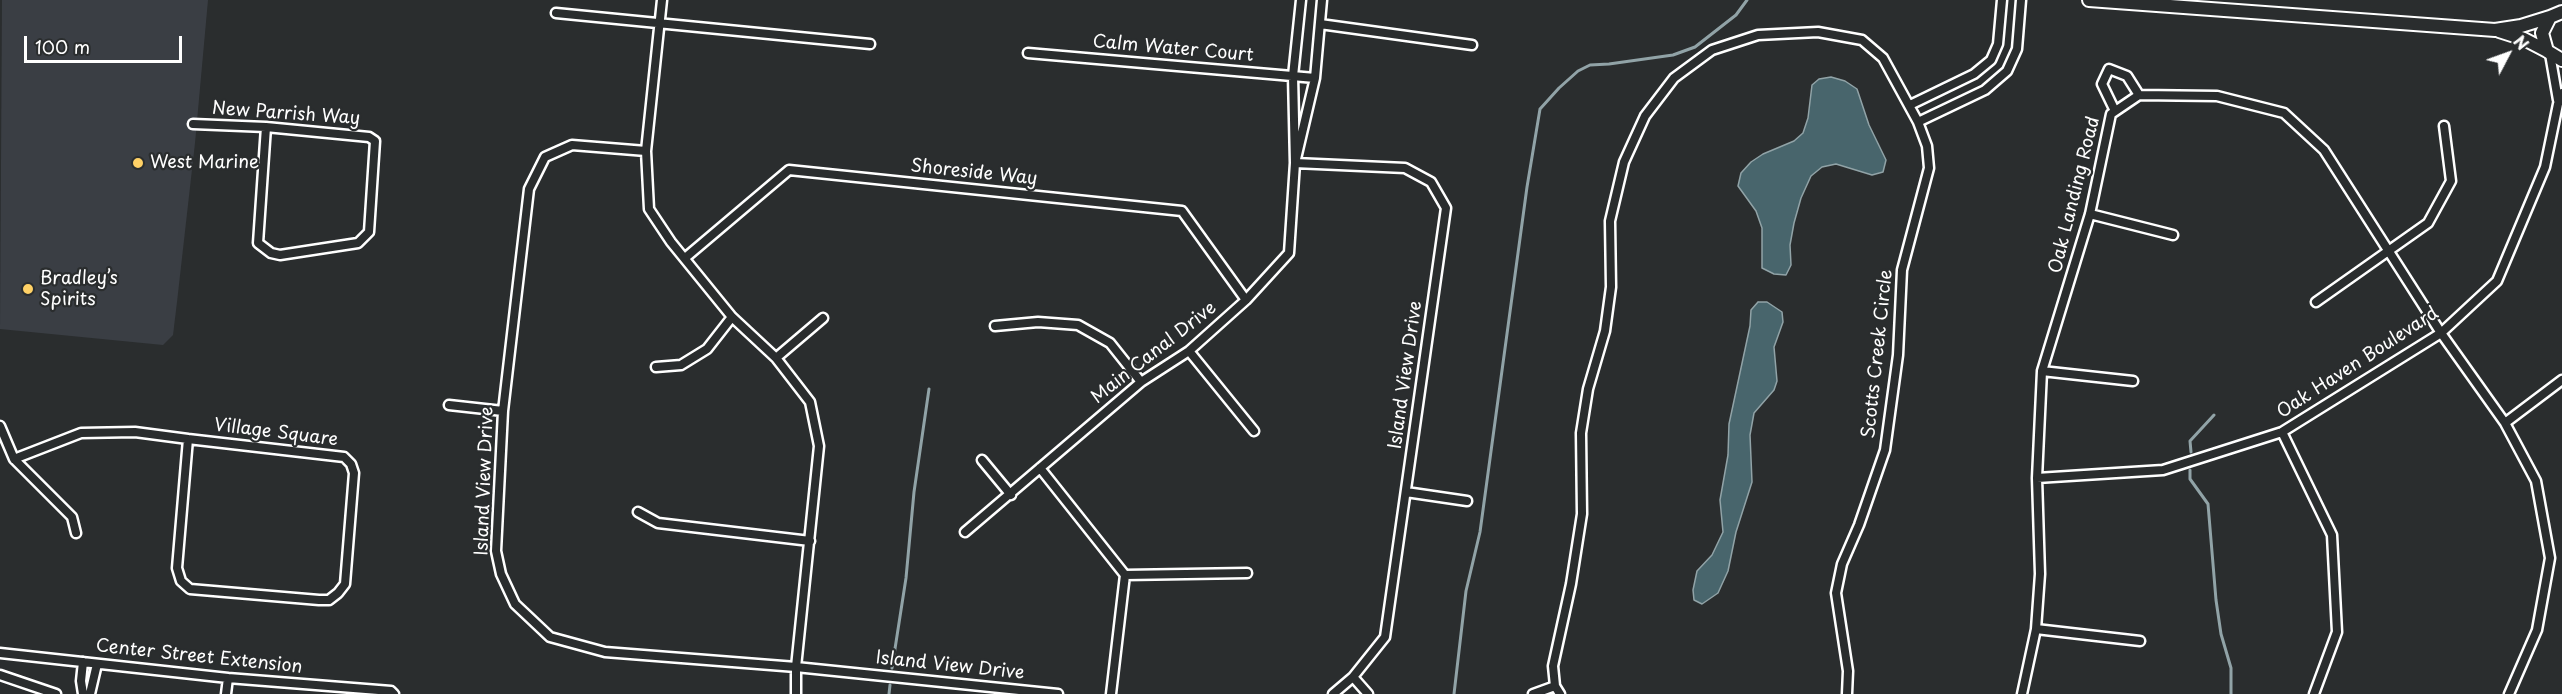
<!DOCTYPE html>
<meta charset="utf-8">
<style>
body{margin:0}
#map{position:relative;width:2562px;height:694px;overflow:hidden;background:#2a2d2e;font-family:"Playpen Sans",sans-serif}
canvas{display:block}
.north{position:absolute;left:2478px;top:24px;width:60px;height:60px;-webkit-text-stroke:4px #2a2d2e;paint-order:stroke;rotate:49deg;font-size:16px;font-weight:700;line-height:24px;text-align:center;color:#fff}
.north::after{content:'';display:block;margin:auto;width:21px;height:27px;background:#fff;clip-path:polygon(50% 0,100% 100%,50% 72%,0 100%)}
.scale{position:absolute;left:24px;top:36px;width:158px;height:27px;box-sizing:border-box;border:3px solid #fff;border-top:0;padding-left:8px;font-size:18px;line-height:21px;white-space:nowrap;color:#fff;-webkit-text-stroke:4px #2a2d2e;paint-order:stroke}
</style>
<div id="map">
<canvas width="2562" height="694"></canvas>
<div class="north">N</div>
<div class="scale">100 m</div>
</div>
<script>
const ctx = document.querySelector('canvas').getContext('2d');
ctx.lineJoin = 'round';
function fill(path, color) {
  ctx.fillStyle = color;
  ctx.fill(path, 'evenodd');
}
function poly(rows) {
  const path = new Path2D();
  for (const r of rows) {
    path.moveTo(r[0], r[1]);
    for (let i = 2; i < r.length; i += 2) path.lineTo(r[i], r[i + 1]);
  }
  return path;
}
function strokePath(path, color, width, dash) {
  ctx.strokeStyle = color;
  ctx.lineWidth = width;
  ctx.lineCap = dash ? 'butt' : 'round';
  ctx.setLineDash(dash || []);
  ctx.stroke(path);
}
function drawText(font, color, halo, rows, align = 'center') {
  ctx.font = font + ' "Playpen Sans",sans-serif';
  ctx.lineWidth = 4.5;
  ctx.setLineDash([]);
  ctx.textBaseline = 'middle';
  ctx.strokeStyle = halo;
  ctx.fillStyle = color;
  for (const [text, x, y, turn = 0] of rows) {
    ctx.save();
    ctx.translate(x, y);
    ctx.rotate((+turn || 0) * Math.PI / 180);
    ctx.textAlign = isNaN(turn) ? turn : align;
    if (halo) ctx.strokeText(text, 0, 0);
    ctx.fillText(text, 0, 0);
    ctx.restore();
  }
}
const built = poly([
 [2,0,208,0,195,143,177,302,173,335,163,345,0,329]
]);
const water = poly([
 [1831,77,1845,81,1857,89,1869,125,1886,160,1883,172,1872,175,1836,164,1822,167,1811,176,1801,198,1794,223,1790,245,1791,265,1786,275,1774,274,1762,268,1762,228,1756,211,1738,186,1741,173,1751,162,1763,154,1794,141,1803,133,1808,118,1812,85,1819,79,1831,77],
 [1758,302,1767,302,1782,312,1783,322,1774,347,1777,381,1774,390,1754,413,1750,435,1752,482,1736,532,1728,571,1718,593,1702,604,1694,600,1693,590,1697,571,1712,555,1723,532,1720,500,1728,455,1729,424,1750,326,1751,310,1758,302]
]);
const stream = poly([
 [2191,452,2190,441,2214,415],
 [2190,470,2190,479,2208,504,2216,600,2221,634,2231,668,2231,694],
 [892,668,906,578,914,492,929,389],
 [889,694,890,685],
 [1454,694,1466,591,1480,532,1527,187,1540,109,1559,88,1578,71,1590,65,1609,64,1673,55,1695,47,1736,15,1747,0]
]);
const minor = poly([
 [662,0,646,151,649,209,671,242,732,317,776,358,810,402,819,446,796,667,796,694],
 [1301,0,1293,76,1295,163,1315,78,1322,0],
 [556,13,870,44],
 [1320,24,1472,45],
 [1028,53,1315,78],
 [2550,54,2558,100],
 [1910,105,1974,74,1991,60,1998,44,2002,0],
 [2115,111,2102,84,2109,69,2127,76,2139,95],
 [1918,122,1985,90,2007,71,2017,49,2021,0],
 [193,124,266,127,369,137,375,141,369,232,358,243,280,255,271,253,258,243,266,127],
 [646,151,572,145,545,157,529,189,503,411,496,551,501,574,515,604,550,637,605,652,796,667,1058,694],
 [2090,214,2173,235],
 [685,258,789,170,1182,211,1246,300],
 [2316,302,2428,223,2451,181,2444,126],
 [995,326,1038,322,1078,325,1110,343,1141,382],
 [1189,351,1254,431],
 [776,358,823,318],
 [656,367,681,365,707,349,732,317],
 [2042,371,2133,381],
 [449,405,503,411],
 [2505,423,2562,380],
 [0,426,14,459,72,517,76,533],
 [2282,432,2332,535,2337,632,2314,694],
 [188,439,344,457,351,464,354,473,345,584,338,593,329,600,319,600,190,589,181,581,177,568,188,439],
 [14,459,81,433,135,432,188,439],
 [982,460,1011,495],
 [1040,468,1125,575,1111,694],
 [2037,478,2163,470,2282,432,2441,333,2497,281,2545,167,2558,104,2562,93],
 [1406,492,1467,501],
 [638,512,658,523,810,541],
 [965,532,1141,382,1189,351,1246,300,1289,253,1295,163,1405,168,1431,182,1446,208,1385,637,1353,677,1333,694],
 [1125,575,1247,573],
 [2036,629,2140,641],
 [0,653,228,678,391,691,394,694],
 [83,662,81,681,83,694],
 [0,675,56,694],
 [1353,677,1368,694],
 [90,694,97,664],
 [226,694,228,678],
 [1533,694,1555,686],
 [1560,694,1555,686,1553,666,1571,584,1582,514,1581,433,1588,389,1605,331,1611,287,1610,221,1624,162,1645,116,1674,78,1712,50,1758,35,1818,32,1862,40,1883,58,1918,122,1927,146,1929,168,1902,270,1898,355,1885,450,1859,525,1842,564,1836,593,1848,671,1847,694],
 [2022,694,2036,629,2040,574,2037,478,2042,371,2090,214,2111,114,2139,95,2217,96,2284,113,2324,150,2441,333,2505,423,2536,481,2550,558,2537,630,2509,694]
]);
const secondary = poly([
 [2089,0,2495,30,2521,26,2550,17],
 [2562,12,2550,17,2542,33,2547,51,2562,60],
 [2499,31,2524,39,2547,51]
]);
const markers = [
 [138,163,6,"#ffd166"],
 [28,289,6,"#ffd166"]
];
const streetNames = [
 ["Calm Water Court",1173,49,5],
 ["New Parrish Way",286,114,4],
 ["Shoreside Way",974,173,6],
 ["Oak Landing Road",2075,195,-76],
 ["Main Canal Drive",1154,353,-38],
 ["Scotts Creek Circle",1878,354,-84],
 ["Oak Haven Boulevard",2358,363,-33],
 ["Island View Drive",1406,375,-82],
 ["Village Square",276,433,7],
 ["Island View Drive",485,481,-88],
 ["Center Street Extension",199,657,6],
 ["Island View Drive",950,666,6]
];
const poiNames = [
 ["West Marine",150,163],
 ["Bradley’s",40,279],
 ["Spirits",40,300]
];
fill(built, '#3a3e44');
fill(water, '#48656c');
strokePath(water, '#91a3a7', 1.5);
strokePath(stream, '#91a3a7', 3);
strokePath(minor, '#fff', 13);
strokePath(secondary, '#fff', 16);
strokePath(minor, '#2a2d2e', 8);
strokePath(secondary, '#2a2d2e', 12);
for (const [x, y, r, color] of markers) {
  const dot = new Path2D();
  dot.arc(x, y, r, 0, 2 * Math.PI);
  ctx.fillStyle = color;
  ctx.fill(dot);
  strokePath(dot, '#2a2d2e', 2);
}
drawText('18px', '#fff', '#2a2d2e', streetNames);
drawText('18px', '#fff', '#2a2d2e', poiNames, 'left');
</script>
